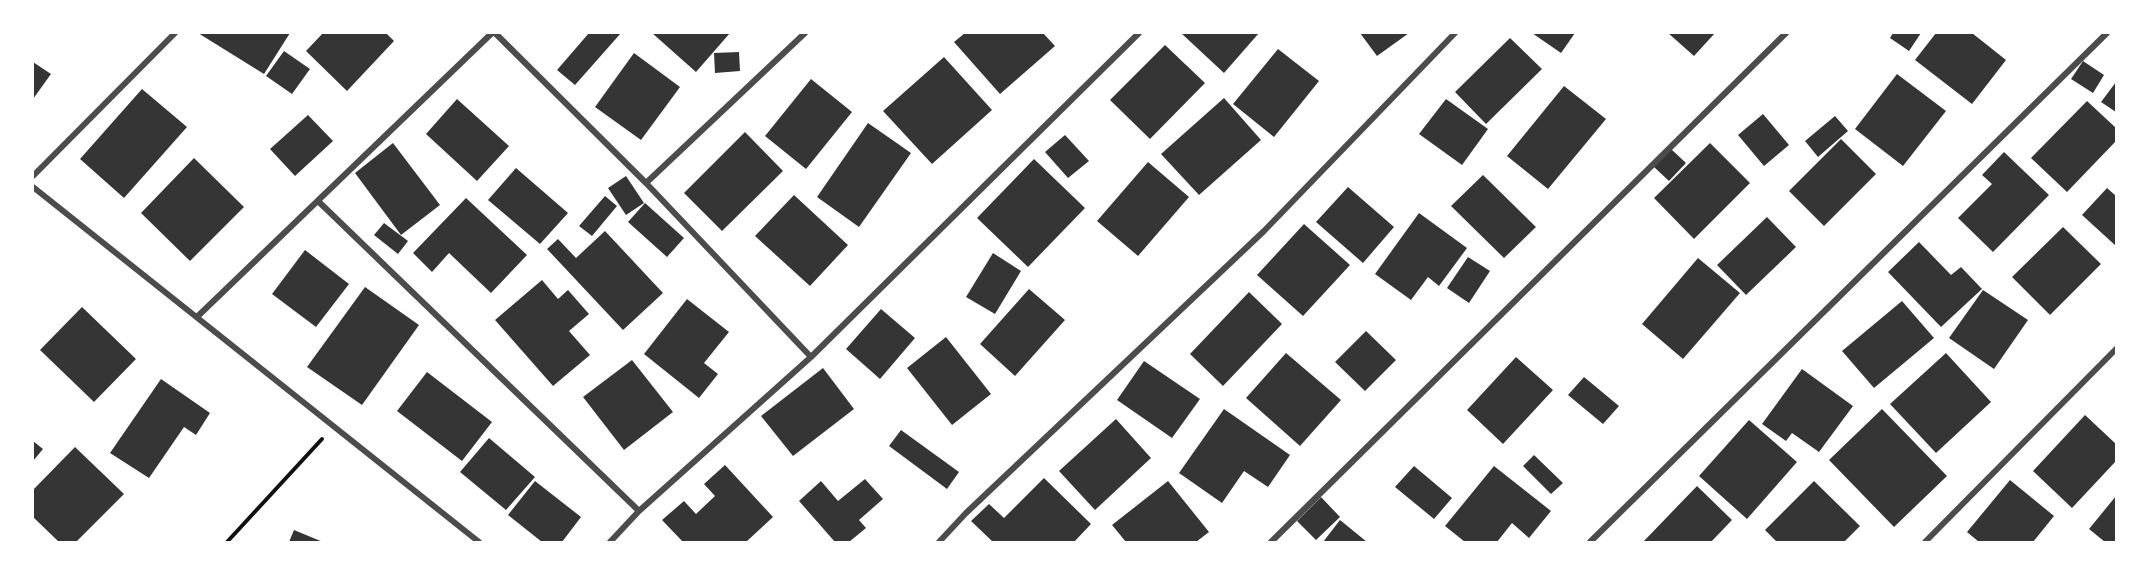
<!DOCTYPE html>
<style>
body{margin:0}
#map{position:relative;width:2149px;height:575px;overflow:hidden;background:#fff;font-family:Montserrat,sans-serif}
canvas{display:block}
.frame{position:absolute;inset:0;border:34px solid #fff;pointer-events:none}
</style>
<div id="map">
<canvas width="2149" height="575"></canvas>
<div class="frame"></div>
</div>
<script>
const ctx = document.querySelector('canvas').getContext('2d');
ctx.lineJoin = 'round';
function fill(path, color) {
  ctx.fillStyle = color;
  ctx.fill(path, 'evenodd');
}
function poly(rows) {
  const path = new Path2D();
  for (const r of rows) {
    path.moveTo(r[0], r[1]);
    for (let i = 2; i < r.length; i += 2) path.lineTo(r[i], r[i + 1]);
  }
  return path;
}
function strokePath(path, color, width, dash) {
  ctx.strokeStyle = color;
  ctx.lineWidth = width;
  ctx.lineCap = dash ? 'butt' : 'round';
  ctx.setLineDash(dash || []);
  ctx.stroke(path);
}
const building = poly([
 [198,33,290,33,264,74],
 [323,33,386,33,394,41,347,91,306,51],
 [589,33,621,33,575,85,557,70],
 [652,33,730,33,696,72],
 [965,33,1043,33,1055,46,1000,94,954,42],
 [1181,33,1259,33,1224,73],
 [1360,33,1409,33,1377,56],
 [1532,33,1575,33,1561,53],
 [1668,33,1715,33,1694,56],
 [1893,33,1921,33,1909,51,1890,38],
 [1936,33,1972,33,2006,60,1972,104,1915,60],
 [1510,38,1542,69,1486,124,1455,92],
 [1165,45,1205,83,1150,139,1110,100],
 [1278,49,1319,81,1274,137,1233,104],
 [284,51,310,69,292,94,266,76],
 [739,52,740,71,715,73,714,53],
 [634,53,680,87,641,140,595,107],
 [944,57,992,110,932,164,883,111],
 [2083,61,2104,75,2093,93,2071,79],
 [33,62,51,74,33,99],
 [1897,74,1946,111,1903,166,1855,129],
 [811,79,852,112,806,169,765,136],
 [2116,82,2116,112,2101,102],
 [1564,86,1606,119,1548,189,1507,156],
 [142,89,187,127,124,198,80,159],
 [1224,98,1261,140,1199,195,1161,154],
 [457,99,509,146,477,181,426,134],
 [1446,99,1488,129,1462,165,1419,134],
 [2087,101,2116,128,2116,141,2067,192,2031,158],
 [1763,114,1789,145,1764,166,1738,135],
 [308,115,333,141,295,176,270,149],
 [1835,116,1848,131,1818,157,1805,141],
 [868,123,911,153,859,227,817,197],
 [745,132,783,171,722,231,684,193],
 [1065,135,1089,161,1068,178,1045,152],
 [1841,139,1876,174,1824,226,1789,191],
 [393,143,440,205,401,235,355,173],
 [1710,143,1750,183,1694,239,1654,198],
 [1671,149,1686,163,1669,181,1654,167],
 [2004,152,2049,195,1993,252,1958,218,1992,184,1982,175],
 [194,158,244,207,190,261,141,213],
 [1034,159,1085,208,1028,267,977,218],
 [1148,162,1189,197,1138,256,1097,221],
 [516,168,568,213,540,244,488,200],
 [1483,175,1536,227,1504,258,1451,206],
 [626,176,644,203,626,215,608,188],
 [1348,187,1394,227,1363,263,1316,222],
 [2107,188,2116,196,2116,246,2082,215],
 [794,195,848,245,810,286,755,236],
 [605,196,617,206,592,236,579,226],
 [466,198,527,255,491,293,449,253,432,272,413,253],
 [645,203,684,238,667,257,628,222],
 [1419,213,1467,248,1439,286,1428,277,1411,300,1375,274],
 [1767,217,1796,247,1746,295,1717,265],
 [384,223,408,241,398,254,374,235],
 [1304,224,1350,265,1303,316,1257,275],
 [2063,227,2101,264,2050,315,2012,277],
 [605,231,663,293,623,330,547,249,558,239,576,258],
 [1919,242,1951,275,1961,267,1982,289,1941,327,1888,272],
 [305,250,349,284,316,327,272,294],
 [993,253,1021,271,995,314,966,297],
 [1468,257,1490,271,1469,303,1447,288],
 [1698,258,1740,293,1683,359,1642,324],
 [542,280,558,299,568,290,589,314,569,331,590,355,553,386,495,320],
 [365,287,419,325,362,405,307,367],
 [1029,289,1065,320,1015,376,980,344],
 [1983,290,2028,320,1994,369,1949,338],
 [1249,292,1282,324,1223,386,1190,354],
 [687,299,729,332,704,363,718,374,699,398,644,354],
 [1902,301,1934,338,1874,388,1842,351],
 [82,307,136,359,94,402,40,350],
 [881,309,915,338,880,379,846,349],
 [1366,331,1396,360,1365,391,1335,362],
 [946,337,991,394,952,425,907,368],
 [1286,353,1341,400,1300,446,1246,398],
 [1946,353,1991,402,1936,453,1890,404],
 [1516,357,1553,390,1503,444,1467,410],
 [632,360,673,412,624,450,583,397],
 [1144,361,1200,399,1172,438,1117,400],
 [823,368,854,409,793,456,761,416],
 [1802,369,1853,406,1819,452,1792,433,1786,441,1762,424],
 [427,372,492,422,462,461,397,411],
 [1584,377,1619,406,1603,424,1568,395],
 [161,379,210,413,196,435,184,427,149,478,110,453],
 [1224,409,1290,455,1268,487,1244,471,1222,503,1179,473],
 [1882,409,1947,476,1894,527,1829,460],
 [2085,415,2116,444,2116,461,2072,508,2033,471],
 [1116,419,1151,458,1095,510,1059,471],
 [1749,420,1797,462,1747,519,1699,476],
 [901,430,959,472,947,489,889,446],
 [489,438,535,477,506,510,460,472],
 [33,441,43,449,33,461],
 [75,447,124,494,76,542,59,542,33,517,33,490],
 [1534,455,1563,483,1551,494,1523,466],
 [725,465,773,517,746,542,683,542,662,520,684,501,696,514,715,496,704,484],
 [1414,466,1452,498,1434,519,1395,487],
 [1494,466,1551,511,1529,538,1512,523,1497,542,1465,542,1445,526],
 [1044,478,1091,524,1074,542,993,542,971,521,989,504,1004,518],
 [865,479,883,499,859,520,866,528,849,542,835,542,799,501,821,481,838,501],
 [2010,480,2054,516,2033,542,1979,542,1967,532],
 [535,481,581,517,562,542,542,542,508,515],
 [1168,481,1209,532,1196,542,1126,542,1112,525],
 [1814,481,1860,526,1844,542,1777,542,1765,530],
 [1697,486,1732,520,1711,542,1643,542],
 [2116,496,2116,542,2105,542,2089,529],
 [1321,497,1340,517,1316,540,1297,521],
 [1340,520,1367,542,1323,542],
 [294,530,323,542,289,542]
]);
const path = poly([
 [227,542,322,439]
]);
const minor = poly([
 [495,33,646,183,811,357],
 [33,176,175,33],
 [646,183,805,33],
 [33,187,479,542],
 [318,201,639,511],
 [198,316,492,33],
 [610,542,639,511,811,357,1139,33],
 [939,542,966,513,1264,231,1455,33],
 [1271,542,1786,33],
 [1590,542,2107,33],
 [1925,542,2116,349]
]);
fill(building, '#353535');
strokePath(path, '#111', 4);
strokePath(minor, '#4c4c4c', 6);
</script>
